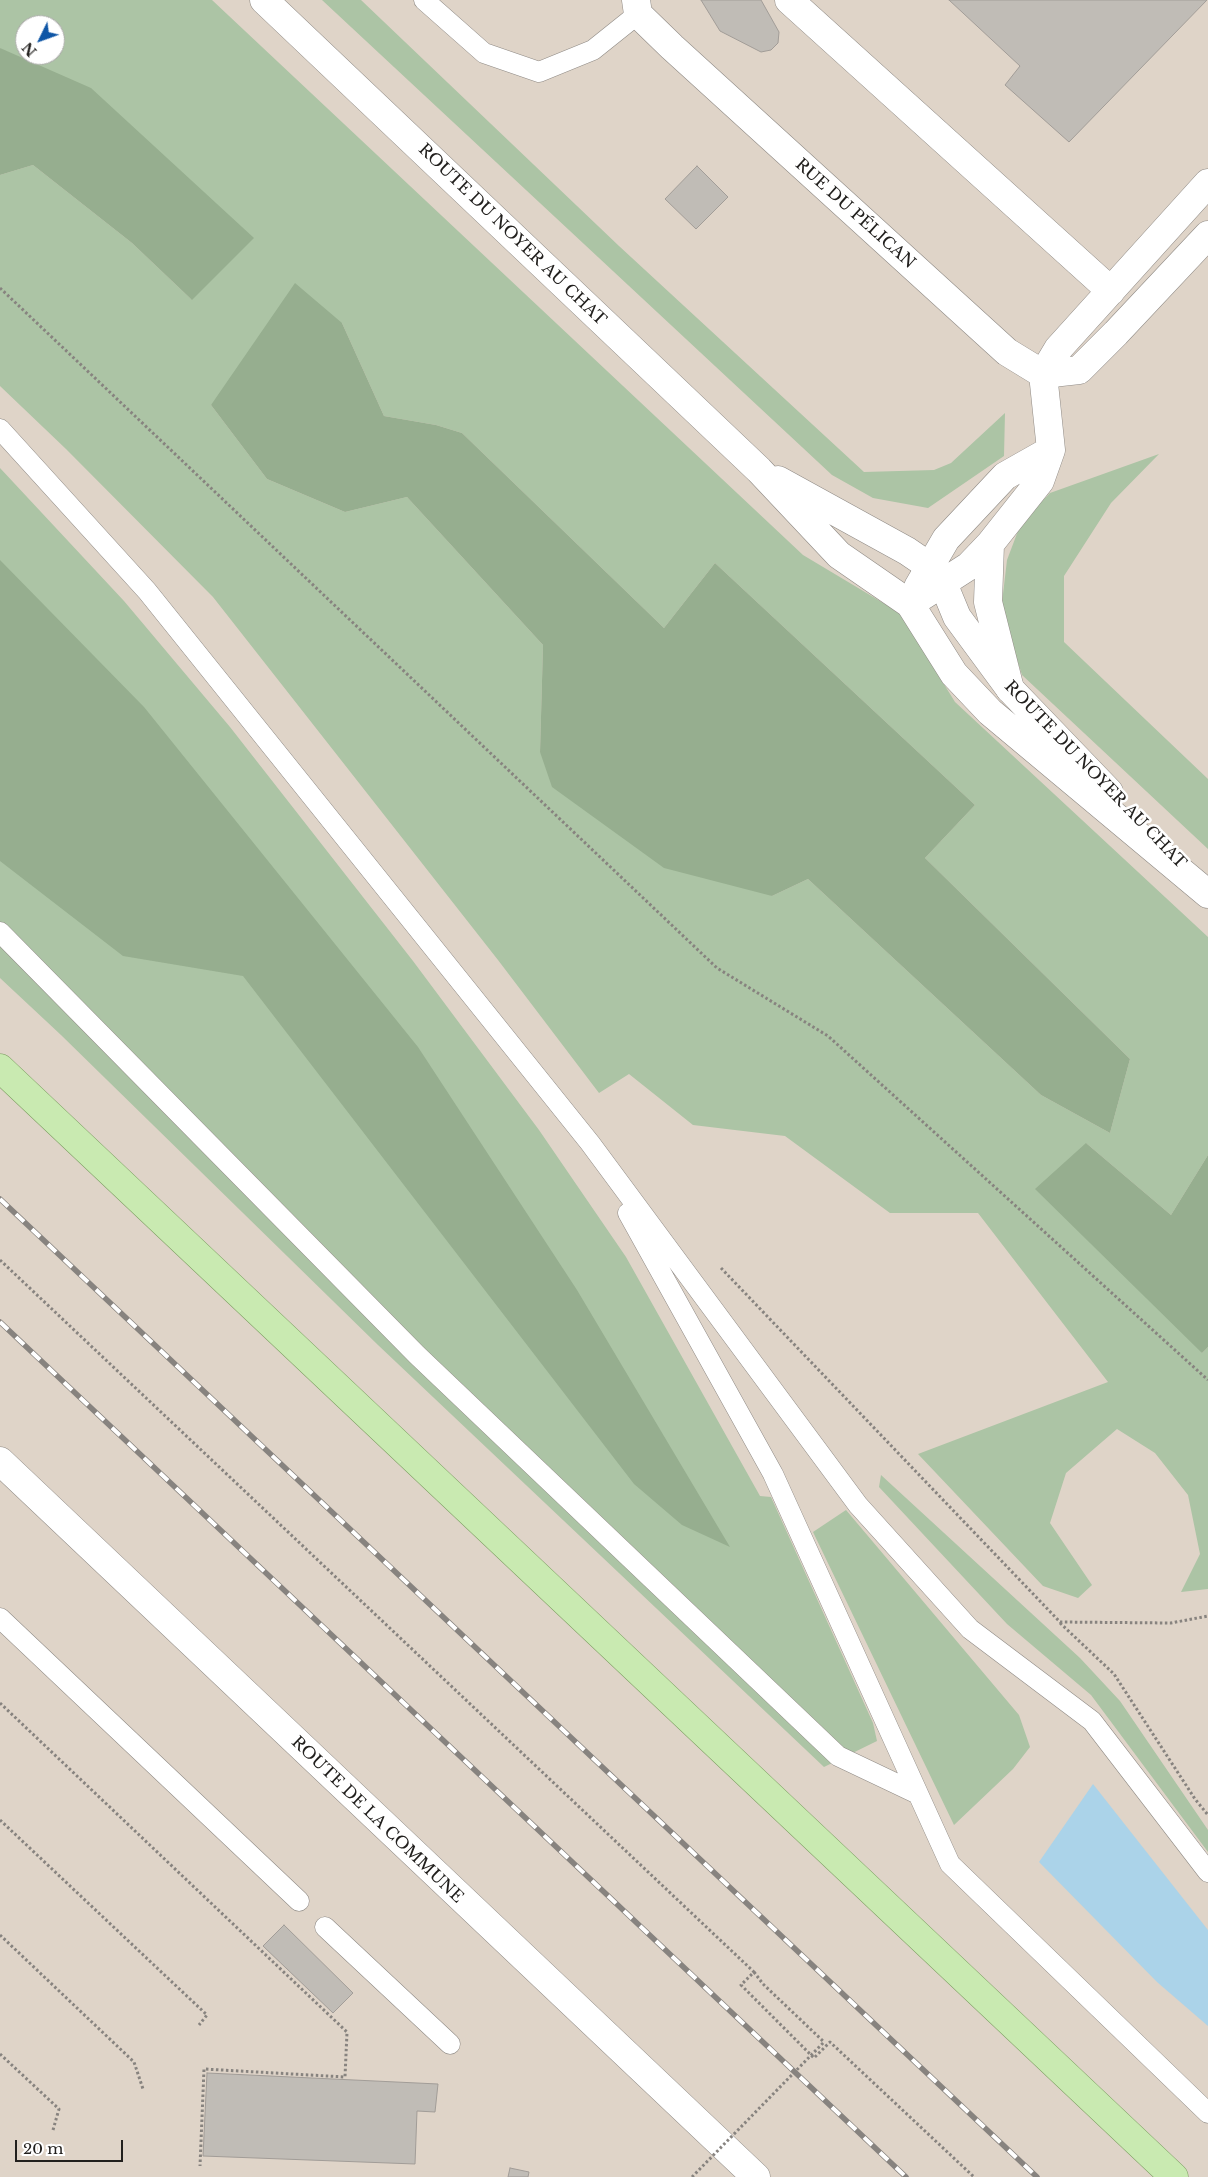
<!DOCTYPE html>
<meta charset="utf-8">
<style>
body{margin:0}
#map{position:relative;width:1208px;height:2177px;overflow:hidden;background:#e7e2dc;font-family:"Libre Baskerville",serif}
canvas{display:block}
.north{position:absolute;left:15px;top:15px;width:50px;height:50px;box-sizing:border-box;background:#fff;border:1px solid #a7a6a5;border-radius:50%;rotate:228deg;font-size:14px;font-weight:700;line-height:20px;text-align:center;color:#22201e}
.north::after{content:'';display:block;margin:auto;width:18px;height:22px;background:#0f56a6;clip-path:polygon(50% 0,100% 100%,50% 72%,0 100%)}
.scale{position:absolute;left:15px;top:2140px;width:108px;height:22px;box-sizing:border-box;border:2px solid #22201e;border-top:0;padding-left:6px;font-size:15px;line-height:18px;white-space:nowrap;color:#22201e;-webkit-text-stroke:4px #fff;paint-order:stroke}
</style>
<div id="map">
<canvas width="1208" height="2177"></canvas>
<div class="north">N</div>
<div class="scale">20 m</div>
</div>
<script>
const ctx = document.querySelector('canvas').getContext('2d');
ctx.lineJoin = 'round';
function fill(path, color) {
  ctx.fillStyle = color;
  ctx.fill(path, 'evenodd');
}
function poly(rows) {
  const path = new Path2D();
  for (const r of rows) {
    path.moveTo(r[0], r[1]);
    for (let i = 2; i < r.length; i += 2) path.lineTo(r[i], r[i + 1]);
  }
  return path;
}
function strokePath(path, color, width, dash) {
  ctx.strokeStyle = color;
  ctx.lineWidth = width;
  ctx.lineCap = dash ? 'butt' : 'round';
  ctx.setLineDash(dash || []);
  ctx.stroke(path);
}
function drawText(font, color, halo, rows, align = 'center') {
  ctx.font = font + ' "Libre Baskerville",serif';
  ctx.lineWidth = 5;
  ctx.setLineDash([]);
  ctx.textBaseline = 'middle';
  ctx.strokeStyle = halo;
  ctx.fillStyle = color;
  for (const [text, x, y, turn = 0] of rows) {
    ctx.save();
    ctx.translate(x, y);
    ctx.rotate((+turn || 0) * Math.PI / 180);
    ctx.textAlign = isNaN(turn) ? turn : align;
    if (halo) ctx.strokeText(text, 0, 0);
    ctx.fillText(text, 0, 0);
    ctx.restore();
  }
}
const built = poly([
 [0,0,1208,0,1208,2177,0,2177],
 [25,25,55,25,55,55,25,55]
]);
const green = poly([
 [0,0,212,0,803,555,900,613,955,702,1208,937,1208,1155,1171,1215,1086,1143,1202,1353,1208,1347,1208,1589,1181,1592,1200,1554,1188,1495,1155,1453,1117,1429,1066,1473,1050,1523,1092,1585,1078,1598,1043,1586,918,1454,1108,1382,978,1213,890,1213,785,1136,693,1125,629,1074,599,1093,498,960,213,597,66,449,0,386,0,175,33,165,132,243,192,300,0,48],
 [25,25,55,25,55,55,25,55],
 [342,323,384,416,436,425,462,433,664,628,715,563,975,805,925,858,1130,1059,1110,1133,1041,1095,808,879,772,896,540,752,543,645,407,497,345,512,267,479,211,405],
 [322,0,361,0,619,246,864,472,934,470,951,463,1005,413,1004,456,928,508,873,498,832,475],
 [1159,454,1111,503,1064,576,1064,642,1208,779,1208,849,1022,675,1001,611,1007,560,1021,523,1050,493],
 [0,468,124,601,230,727,413,961,539,1130,626,1257,760,1496,771,1497,873,1723,877,1741,824,1767,378,1345,61,1035,0,978],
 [881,1475,1080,1658,1120,1701,1208,1830,1208,1852,1091,1695,1007,1624,879,1487],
 [846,1510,1019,1715,1030,1747,1013,1769,954,1825,813,1532]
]);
const forest = poly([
 [0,48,91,88,254,238,192,300,132,243,33,165,0,175],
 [295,283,342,323,384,416,436,425,462,433,664,628,715,563,975,805,925,858,1130,1059,1110,1133,1041,1095,808,879,772,896,664,868,552,787,540,752,543,645,407,497,345,512,267,479,211,405],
 [0,560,144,707,418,1047,577,1290,730,1547,682,1525,634,1484,243,976,123,956,0,861],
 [1086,1143,1171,1215,1208,1155,1208,1347,1202,1353,1035,1189]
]);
const water = poly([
 [1093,1784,1208,1930,1208,2026,1157,1982,1039,1862]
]);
const building = poly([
 [701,0,761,0,779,32,778,43,771,50,761,52,720,31,701,0],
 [949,0,1207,0,1069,142,1005,85,1020,66,949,0],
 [697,166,728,197,696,229,665,199,697,166],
 [284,1925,353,1993,333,2013,263,1946,284,1925],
 [207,2073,438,2084,435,2112,417,2111,415,2164,203,2156,207,2073],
 [510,2168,529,2172,528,2177,508,2177,510,2168]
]);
const path = poly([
 [0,288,717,968,828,1036,1208,1380],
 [0,1260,754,1972,741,1985,814,2058,830,2042,974,2177],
 [721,1268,1060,1622,1171,1623,1208,1616],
 [1060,1623,1114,1674,1195,1799,1208,1815],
 [0,1703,347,2032,345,2077,204,2069,200,2166],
 [0,1820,207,2015,199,2025],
 [0,1935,134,2062,143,2089],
 [754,1972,763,1984,824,2042],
 [0,2054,59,2109,53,2130]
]);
const service = poly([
 [424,0,484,53,539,72,593,50,638,14],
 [0,429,147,591,590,1143,858,1505,970,1629,1092,1721,1208,1872],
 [0,932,417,1355,838,1756,918,1794],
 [628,1213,773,1474,950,1864,1208,2113],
 [0,1618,299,1901],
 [325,1927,450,2044]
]);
const minor = poly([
 [636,0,638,14,672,47,1007,352,1043,374,1079,370,1116,333,1208,235],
 [789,0,1111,291],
 [990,544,988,602,1010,689],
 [918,587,946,539,1005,476,1051,450],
 [910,604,969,566,990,544,1040,481,1051,450,1043,374,1058,349,1208,183]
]);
const tertiary = poly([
 [264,0,759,470,839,555,910,604,954,674,990,712,1208,894],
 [778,480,907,551,929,566,943,583,957,617,1010,689,1109,792]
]);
const secondary = poly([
 [0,1461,756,2177]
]);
const primary = poly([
 [0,1068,1174,2177]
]);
const rail = poly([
 [0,1199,1037,2177],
 [0,1322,906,2177]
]);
const pathBridge = poly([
 [692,2177,824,2042]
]);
const streetNames = [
 ["RUE DU PÉLICAN",855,214,42],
 ["ROUTE DU NOYER AU CHAT",512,235,44],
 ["ROUTE DU NOYER AU CHAT",1095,775,46],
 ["ROUTE DE LA COMMUNE",377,1820,44]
];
fill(built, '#dfd4c8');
fill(green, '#acc4a5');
fill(forest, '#96ae8f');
fill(water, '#abd3e9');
fill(building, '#c0bcb6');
strokePath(building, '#a29d98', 1);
strokePath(service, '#8f8a85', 21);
strokePath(minor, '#8f8a85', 29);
strokePath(tertiary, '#8f8a85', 29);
strokePath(secondary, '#8f8a85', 29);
strokePath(primary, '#779a5c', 29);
strokePath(path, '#87837f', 3, [2.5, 2.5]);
strokePath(service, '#fff', 20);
strokePath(minor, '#fff', 28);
strokePath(tertiary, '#fff', 28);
strokePath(secondary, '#fff', 28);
strokePath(primary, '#c9eab1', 28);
strokePath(rail, '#87837f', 5.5);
strokePath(rail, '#fff', 4, [11]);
strokePath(pathBridge, '#87837f', 3, [2.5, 2.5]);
drawText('16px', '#22201e', '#fff', streetNames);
</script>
